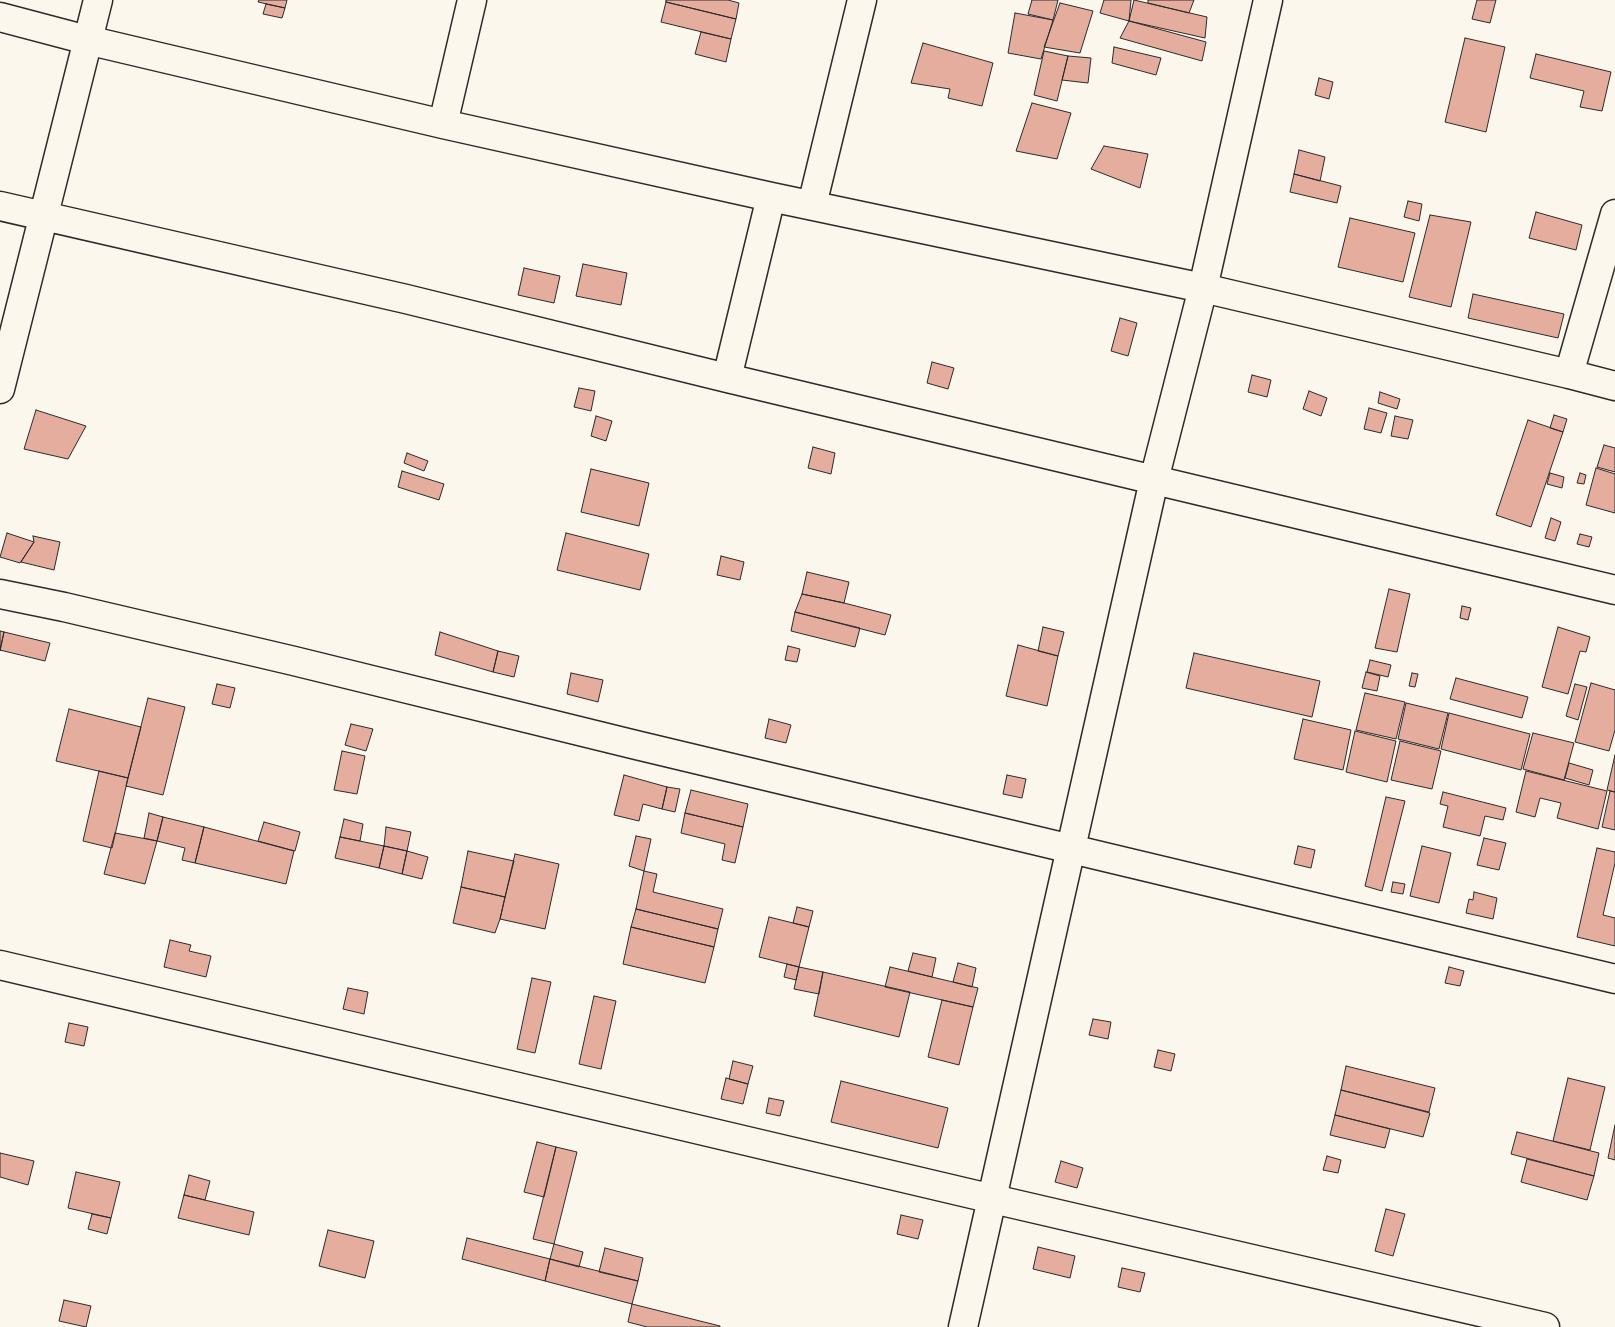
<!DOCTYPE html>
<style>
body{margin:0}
canvas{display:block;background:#fbf7ec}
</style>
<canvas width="1615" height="1327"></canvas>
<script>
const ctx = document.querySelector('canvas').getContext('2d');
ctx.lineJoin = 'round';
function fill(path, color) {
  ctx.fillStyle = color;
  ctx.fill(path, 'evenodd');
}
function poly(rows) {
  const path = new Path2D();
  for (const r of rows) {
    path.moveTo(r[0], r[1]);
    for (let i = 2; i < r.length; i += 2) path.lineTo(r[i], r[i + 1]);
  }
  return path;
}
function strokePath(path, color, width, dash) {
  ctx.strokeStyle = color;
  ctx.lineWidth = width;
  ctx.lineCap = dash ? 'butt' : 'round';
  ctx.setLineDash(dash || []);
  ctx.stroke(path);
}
const building = poly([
 [259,0,287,0,285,8,258,2,259,0],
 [666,0,728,0,739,3,736,19,666,2,666,0],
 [1032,0,1058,0,1053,20,1028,14,1032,0],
 [1104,0,1131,0,1129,21,1100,13,1104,0],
 [1134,0,1207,17,1205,38,1129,21,1134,0],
 [1148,0,1194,0,1189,13,1148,3,1148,0],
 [1477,0,1496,0,1490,23,1472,19,1477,0],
 [666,2,736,19,731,39,661,22,666,2],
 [1060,3,1093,11,1080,53,1044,47,1060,3],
 [266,4,285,8,282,18,263,14,266,4],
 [1015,13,1053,20,1041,59,1008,53,1015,13],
 [1129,21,1206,42,1202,61,1120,38,1129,21],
 [701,32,731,39,726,62,695,54,701,32],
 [1465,38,1505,47,1486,132,1445,122,1465,38],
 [923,43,993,63,982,106,948,98,950,89,911,83,923,43],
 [1114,47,1161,58,1156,75,1112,63,1114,47],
 [1044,51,1068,56,1057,101,1034,95,1044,51],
 [1536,54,1611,72,1602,111,1580,107,1584,91,1530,78,1536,54],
 [1068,56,1091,58,1088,83,1062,80,1068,56],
 [1319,78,1333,82,1329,99,1315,95,1319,78],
 [1032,103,1071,113,1057,159,1016,151,1032,103],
 [1104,146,1148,154,1140,188,1091,169,1104,146],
 [1299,150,1325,157,1320,181,1294,174,1299,150],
 [1294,174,1341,186,1337,203,1290,192,1294,174],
 [1408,201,1422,204,1419,221,1404,217,1408,201],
 [1536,212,1582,225,1576,250,1529,238,1536,212],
 [1430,215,1471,222,1451,307,1409,297,1430,215],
 [1350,218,1415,233,1403,282,1338,267,1350,218],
 [583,264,627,273,621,305,576,296,583,264],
 [524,268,560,276,554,303,518,295,524,268],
 [1473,294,1564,314,1558,338,1468,318,1473,294],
 [1120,318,1137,323,1128,356,1111,351,1120,318],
 [932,362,954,368,948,389,927,383,932,362],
 [1252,375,1271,380,1267,397,1248,392,1252,375],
 [579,388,595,391,591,411,574,407,579,388],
 [1309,391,1327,398,1321,416,1303,409,1309,391],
 [1380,392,1400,399,1397,409,1378,403,1380,392],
 [1369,408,1387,413,1381,433,1364,429,1369,408],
 [36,410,86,426,68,459,24,449,36,410],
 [1554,415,1567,419,1563,432,1550,428,1554,415],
 [596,416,612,421,606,441,591,436,596,416],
 [1395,416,1413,420,1408,439,1391,436,1395,416],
 [1528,420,1563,432,1531,527,1496,515,1528,420],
 [1604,445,1615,448,1615,472,1597,467,1604,445],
 [813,447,835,453,831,474,808,468,813,447],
 [407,453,428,461,424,471,404,463,407,453],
 [1596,468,1615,474,1615,513,1586,505,1596,468],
 [591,469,649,483,639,526,581,512,591,469],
 [402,471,444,484,439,500,398,487,402,471],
 [1550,473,1564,477,1562,488,1547,484,1550,473],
 [1580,473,1586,475,1584,484,1577,483,1580,473],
 [1551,518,1561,522,1555,541,1545,538,1551,518],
 [7,533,34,542,20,563,0,557,7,533],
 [566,533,649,554,640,590,557,570,566,533],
 [1580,534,1592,537,1589,547,1577,544,1580,534],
 [33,536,60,542,54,570,21,562,34,542,33,536],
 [721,556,744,562,740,580,717,575,721,556],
 [807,572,849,582,844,603,802,594,807,572],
 [1389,589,1410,594,1397,652,1375,648,1389,589],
 [802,594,844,603,891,615,885,635,795,612,802,594],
 [1462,606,1471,608,1468,620,1460,618,1462,606],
 [795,612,860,628,855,647,791,631,795,612],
 [1043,627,1064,632,1058,656,1038,651,1043,627],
 [1558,627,1590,637,1586,652,1580,651,1568,694,1542,687,1558,627],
 [0,631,4,632,0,651,0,631],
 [4,632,50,643,45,661,0,650,4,632],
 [440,632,498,651,493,672,435,655,440,632],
 [1018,645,1058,656,1047,706,1006,696,1018,645],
 [788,646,800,649,797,662,785,660,788,646],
 [498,651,519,656,514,677,493,672,498,651],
 [1194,653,1320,681,1312,717,1186,688,1194,653],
 [1370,660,1391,665,1388,677,1367,672,1370,660],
 [1366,672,1380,676,1377,691,1362,688,1366,672],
 [571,673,603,680,598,702,567,694,571,673],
 [1412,673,1418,674,1415,687,1409,686,1412,673],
 [1456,678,1528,697,1522,718,1450,699,1456,678],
 [1591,683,1615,690,1615,730,1609,751,1575,742,1591,683],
 [217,684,235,688,230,708,212,704,217,684],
 [1575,684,1587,687,1578,720,1566,716,1575,684],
 [1365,693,1405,702,1396,739,1356,730,1365,693],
 [148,698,185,707,163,795,126,786,148,698],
 [1406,703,1448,713,1439,749,1398,739,1406,703],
 [69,709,141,727,128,778,56,761,69,709],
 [1449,713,1530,734,1521,770,1441,749,1449,713],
 [769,719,791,725,786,743,765,738,769,719],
 [1303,719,1351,730,1343,770,1294,759,1303,719],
 [351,724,373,729,366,751,345,745,351,724],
 [1355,731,1396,741,1387,782,1346,772,1355,731],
 [1533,733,1574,743,1564,780,1523,769,1533,733],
 [1400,741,1441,751,1432,789,1391,780,1400,741],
 [342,751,365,756,357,794,334,790,342,751],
 [1615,755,1615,792,1607,790,1615,755],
 [1569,763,1593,770,1589,785,1565,778,1569,763],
 [99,771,128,778,112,848,83,841,99,771],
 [1526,771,1607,791,1598,829,1557,818,1561,803,1540,798,1535,817,1516,812,1526,771],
 [624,775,667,787,662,809,643,804,639,821,614,815,624,775],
 [1007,775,1026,779,1022,798,1003,794,1007,775],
 [667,787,680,789,675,812,662,809,667,787],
 [691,790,748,804,743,827,685,813,691,790],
 [1610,791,1615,792,1615,830,1602,827,1610,791],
 [1443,792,1506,808,1503,820,1485,816,1480,836,1443,827,1448,806,1440,804,1443,792],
 [1386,797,1405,801,1382,891,1365,886,1386,797],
 [149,813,163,817,157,841,144,838,149,813],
 [685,813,743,827,735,863,722,860,725,844,681,833,685,813],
 [163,817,204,827,195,863,182,860,185,848,157,841,163,817],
 [344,819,363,824,360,841,340,837,344,819],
 [264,822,300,832,295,851,258,841,264,822],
 [204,827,294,851,286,884,195,863,204,827],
 [386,827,411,832,407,851,384,846,386,827],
 [115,833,157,841,145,884,104,874,115,833],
 [636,836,651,839,644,871,629,866,636,836],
 [340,837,384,846,379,868,335,858,340,837],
 [1484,838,1506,843,1499,870,1477,865,1484,838],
 [384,846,407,851,402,874,379,868,384,846],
 [1298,846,1315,850,1311,868,1294,864,1298,846],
 [1422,846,1451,853,1439,903,1410,896,1422,846],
 [1597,848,1615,852,1615,863,1603,915,1615,918,1615,946,1577,937,1597,848],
 [407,851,428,857,422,879,402,874,407,851],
 [468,851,514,861,505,897,461,887,468,851],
 [515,854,559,864,545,929,500,919,515,854],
 [644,871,657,874,653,892,723,909,718,929,636,909,644,871],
 [1393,882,1405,884,1403,894,1391,892,1393,882],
 [461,887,505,897,500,919,495,933,453,923,461,887],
 [1474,892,1497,898,1493,919,1466,913,1469,899,1473,900,1474,892],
 [797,907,813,911,809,927,793,923,797,907],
 [636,909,718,929,714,947,631,927,636,909],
 [769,917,809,927,799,967,759,957,769,917],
 [631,927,714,947,705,983,623,964,631,927],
 [170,940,191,945,189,951,211,956,206,977,164,967,170,940],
 [913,953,936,958,932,977,908,971,913,953],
 [958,963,976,968,972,987,953,982,958,963],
 [787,964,799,967,796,980,784,977,787,964],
 [799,967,823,972,819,994,794,989,799,967],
 [890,967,978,988,973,1007,885,987,890,967],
 [1449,967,1464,971,1460,986,1445,983,1449,967],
 [823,972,910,992,899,1037,814,1016,823,972],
 [532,978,551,982,535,1053,517,1049,532,978],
 [348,988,368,992,364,1014,343,1009,348,988],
 [594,996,616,1001,601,1069,579,1064,594,996],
 [942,1000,973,1007,959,1065,928,1057,942,1000],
 [1093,1019,1111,1022,1108,1039,1089,1035,1093,1019],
 [69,1023,88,1027,84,1046,65,1042,69,1023],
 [1158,1050,1175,1054,1171,1071,1154,1067,1158,1050],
 [733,1061,753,1066,748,1084,729,1079,733,1061],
 [1346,1066,1435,1088,1429,1112,1341,1090,1346,1066],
 [726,1078,748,1084,743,1104,721,1099,726,1078],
 [1568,1078,1605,1087,1590,1150,1553,1141,1568,1078],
 [841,1081,948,1108,938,1148,831,1122,841,1081],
 [1341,1090,1430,1113,1423,1137,1335,1115,1341,1090],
 [769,1098,784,1101,780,1116,766,1113,769,1098],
 [1335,1115,1390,1129,1385,1148,1330,1135,1335,1115],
 [1615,1125,1615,1160,1608,1158,1615,1125],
 [1517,1132,1599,1153,1594,1176,1511,1154,1517,1132],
 [537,1142,556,1147,544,1197,524,1192,537,1142],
 [556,1147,577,1152,554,1244,533,1239,556,1147],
 [0,1153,34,1161,28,1185,0,1177,0,1153],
 [1327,1156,1341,1160,1338,1173,1323,1170,1327,1156],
 [1527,1159,1594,1176,1587,1200,1521,1182,1527,1159],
 [1061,1161,1083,1168,1077,1188,1055,1182,1061,1161],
 [76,1172,120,1182,111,1218,68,1208,76,1172],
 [189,1175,210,1181,205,1200,184,1195,189,1175],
 [184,1195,254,1212,249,1235,178,1218,184,1195],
 [1386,1209,1405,1214,1393,1256,1375,1251,1386,1209],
 [92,1214,111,1218,107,1234,88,1229,92,1214],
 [901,1215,923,1220,918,1239,897,1234,901,1215],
 [328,1230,374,1241,365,1278,319,1266,328,1230],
 [467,1238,550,1259,545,1281,462,1259,467,1238],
 [554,1244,583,1252,579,1267,550,1259,554,1244],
 [1038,1247,1075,1256,1070,1278,1033,1269,1038,1247],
 [605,1248,643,1258,638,1281,599,1272,605,1248],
 [550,1259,638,1281,632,1304,545,1281,550,1259],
 [1122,1268,1145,1273,1140,1292,1118,1287,1122,1268],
 [64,1300,91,1306,86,1327,59,1321,64,1300],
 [632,1304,720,1326,720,1327,647,1327,628,1322,632,1304]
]);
const minor = poly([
 [0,17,87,40,443,124,771,197,1203,288,1569,374,1615,386],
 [443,124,472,0],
 [812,205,862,0],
 [0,206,406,299,727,378,1615,590],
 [1569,374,1615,214],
 [727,378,771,197],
 [0,389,98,0],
 [0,594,64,607,294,661,636,745,1615,979],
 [0,965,993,1199,1545,1327],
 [963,1327,1154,480,1203,288,1268,0]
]);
fill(building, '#e5ad9e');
strokePath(building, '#2b2b2b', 1);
strokePath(minor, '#2b2b2b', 31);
strokePath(minor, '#fbf7ec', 28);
</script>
